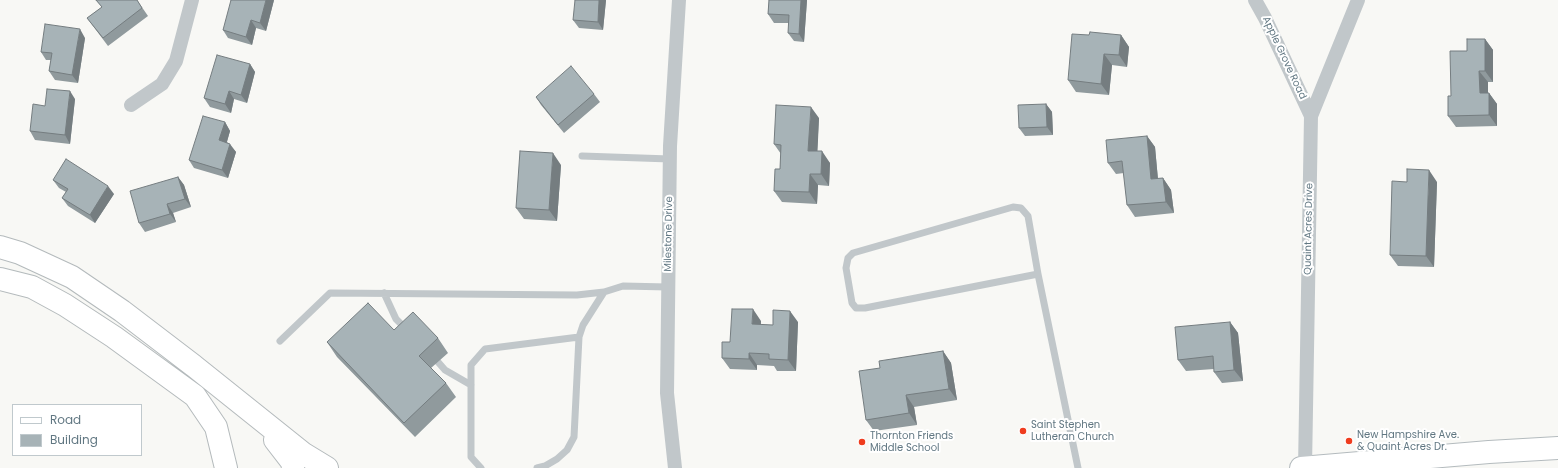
<!DOCTYPE html>
<style>
body{margin:0}
#map{position:relative;width:1558px;height:468px;overflow:hidden;background:#f8f8f5;font-family:Poppins,sans-serif}
canvas{display:block}
.legend{position:absolute;left:12px;top:404px;width:130px;height:52px;box-sizing:border-box;background:#fff;border:1px solid #c0c9cd;margin:0;padding:5px 7px;list-style:none;font-size:12px;color:#617782}
.legend li{display:flex;align-items:center;gap:8px;height:20px}
.legend b{width:20px;border:1px solid #c0c9cd}
</style>
<div id="map">
<canvas width="1558" height="468"></canvas>
<ul class="legend">
<li><b style="height:5px;background:#fff"></b>Road</li>
<li><b style="height:11px;background:#a7b3b7"></b>Building</li>
</ul>
</div>
<script>
const ctx = document.querySelector('canvas').getContext('2d');
ctx.lineJoin = 'round';
function poly(rows) {
  const path = new Path2D();
  for (const r of rows) {
    path.moveTo(r[0], r[1]);
    for (let i = 2; i < r.length; i += 2) path.lineTo(r[i], r[i + 1]);
  }
  return path;
}
function strokePath(path, color, width, dash) {
  ctx.strokeStyle = color;
  ctx.lineWidth = width;
  ctx.lineCap = dash ? 'butt' : 'round';
  ctx.setLineDash(dash || []);
  ctx.stroke(path);
}
function fill(path, color) {
  ctx.fillStyle = color;
  ctx.fill(path, 'evenodd');
}
function drawText(font, color, halo, rows, align = 'center') {
  ctx.font = font + ' Poppins,sans-serif';
  ctx.lineWidth = 4;
  ctx.setLineDash([]);
  ctx.textBaseline = 'middle';
  ctx.strokeStyle = halo;
  ctx.fillStyle = color;
  for (const [text, x, y, turn = 0] of rows) {
    ctx.save();
    ctx.translate(x, y);
    ctx.rotate((+turn || 0) * Math.PI / 180);
    ctx.textAlign = isNaN(turn) ? turn : align;
    if (halo) ctx.strokeText(text, 0, 0);
    ctx.fillText(text, 0, 0);
    ctx.restore();
  }
}
const lane = poly([
 [582,156,670,159],
 [1038,274,865,308,856,308,852,303,846,268,848,258,853,253,1013,207,1021,208,1028,216,1038,274,1078,468],
 [384,293,396,319,407,330],
 [280,341,330,293,577,295,604,292],
 [438,362,445,370,471,385],
 [481,468,471,457,471,365,485,349,579,337],
 [537,468,545,466,557,459,567,450,574,437,579,337,583,325,604,292,623,286,668,287]
]);
const street = poly([
 [1255,0,1265,18,1311,116],
 [131,105,162,84,176,61,192,0],
 [675,468,667,393,670,146,679,0],
 [1305,468,1311,116,1358,0]
]);
const primary = poly([
 [1301,468,1489,452,1558,448]
]);
const highway = poly([
 [0,247,20,253,72,277,122,311,194,366,304,454,327,468],
 [0,279,32,287,65,305,114,337,195,396,216,427,226,468],
 [275,440,292,462,293,468]
]);
const wall = poly([
 [96,0,137,0,148,16,108,46,87,18,102,7],
 [274,0,266,31,256,28,252,45,228,38,223,30],
 [606,0,603,30,579,28,573,20],
 [769,0,807,0,804,42,794,41,788,33,789,23,774,23,768,14],
 [1089,35,1121,35,1129,47,1127,67,1112,65,1109,95,1076,92,1068,80],
 [85,38,78,83,55,80,49,71,51,60,46,60,41,52],
 [1485,39,1493,50,1493,82,1488,82,1488,93,1489,93,1497,104,1497,126,1456,127,1448,116,1451,96,1467,51],
 [250,64,255,72,247,103,234,99,231,113,210,107,204,98],
 [594,94,600,102,564,133,541,105,536,97],
 [75,99,70,144,35,140,30,131,45,106],
 [1046,104,1052,112,1053,135,1025,136,1019,128],
 [819,118,817,151,830,163,829,186,818,185,817,204,782,202,774,191,780,169,781,154,774,144],
 [225,122,230,131,227,142,236,152,228,178,194,168,189,160],
 [1147,136,1155,147,1158,179,1163,178,1171,190,1174,213,1135,217,1127,205,1124,173,1116,174,1108,163],
 [561,165,557,221,524,219,516,208],
 [178,177,184,185,191,207,173,213,176,222,145,232,139,223],
 [53,180,114,194,95,223,68,206,62,198,66,192,59,188],
 [1437,182,1434,267,1398,266,1390,255],
 [761,321,761,325,773,325,798,322,796,371,777,371,774,366,757,365,757,370,730,369,722,358,730,342],
 [1230,322,1238,333,1243,381,1222,383,1214,372,1214,369,1186,371,1178,360],
 [394,330,438,338,448,353,431,368,446,383,456,397,415,437,337,357,327,342],
 [943,351,951,363,957,400,914,407,917,425,874,431,866,420,880,368]
]);
const shadedWall = poly([
 [266,0,274,0,266,31,260,23],
 [599,0,606,0,603,30,598,22],
 [801,0,807,0,804,42,799,34],
 [251,20,256,28,252,45,246,37],
 [80,29,85,38,78,83,72,75],
 [1121,35,1129,47,1127,67,1119,55],
 [1485,39,1493,50,1493,82,1485,71],
 [1104,54,1112,65,1109,95,1101,84],
 [250,64,255,72,247,103,241,95],
 [1479,71,1488,82,1488,104,1480,93],
 [70,91,75,99,70,144,65,135],
 [229,91,234,99,231,113,225,104],
 [1489,93,1497,104,1497,126,1489,115],
 [1046,104,1052,112,1053,135,1047,127],
 [811,107,819,118,817,162,808,151],
 [225,122,230,131,225,148,219,140],
 [1147,136,1155,147,1159,191,1151,179],
 [230,144,236,152,228,178,222,170],
 [822,151,830,163,829,186,821,174],
 [553,153,561,165,557,221,549,210],
 [1429,170,1437,182,1434,267,1426,256],
 [810,174,818,185,817,204,809,192],
 [178,177,184,185,191,207,185,199],
 [1163,178,1171,190,1174,213,1166,202],
 [108,186,114,194,95,223,90,215],
 [167,204,173,213,176,222,170,214],
 [753,309,761,321,760,336,752,324],
 [790,311,798,322,796,371,788,360],
 [1230,322,1238,333,1243,381,1234,370],
 [943,351,951,363,957,400,949,389],
 [749,353,757,365,757,370,749,359],
 [906,395,914,407,917,425,909,413]
]);
const building = poly([
 [96,0,137,0,142,8,103,38,87,18,102,7,96,0],
 [231,0,266,0,260,23,251,20,246,37,223,30,231,0],
 [575,0,599,0,598,22,573,20,575,0],
 [769,0,801,0,799,34,788,33,789,15,768,14,769,0],
 [45,24,80,29,72,75,49,71,52,53,41,52,45,24],
 [1090,32,1121,35,1119,55,1104,54,1101,84,1068,80,1072,34,1089,35,1090,32],
 [1467,39,1485,39,1485,71,1479,71,1480,93,1489,93,1489,115,1448,116,1448,96,1451,96,1450,51,1467,51,1467,39],
 [217,55,250,64,241,95,229,91,225,104,204,98,217,55],
 [571,66,594,94,558,125,536,97,571,66],
 [47,89,70,91,65,135,30,131,33,104,45,106,47,89],
 [1046,104,1047,127,1019,128,1018,105,1046,104],
 [776,105,811,107,808,151,822,151,821,174,810,174,809,192,774,191,775,169,780,169,781,145,774,144,776,105],
 [203,116,225,122,219,140,230,144,222,170,189,160,203,116],
 [1147,136,1151,179,1163,178,1166,202,1127,205,1122,161,1108,163,1106,140,1147,136],
 [520,151,553,153,549,210,516,208,520,151],
 [66,159,108,186,90,215,62,198,68,189,53,180,66,159],
 [1407,169,1429,170,1426,256,1390,255,1392,181,1407,182,1407,169],
 [178,177,185,199,167,204,170,214,139,223,130,191,178,177],
 [368,303,394,330,413,312,438,338,419,356,446,383,404,423,327,342,368,303],
 [732,309,753,309,752,324,773,325,773,310,790,311,788,360,769,359,769,354,749,353,749,359,722,358,722,342,730,342,732,309],
 [1230,322,1234,370,1214,372,1213,356,1178,360,1175,327,1230,322],
 [943,351,949,389,906,395,909,413,866,420,859,371,880,368,879,361,943,351]
]);
const markers = [
 [1023,431,4,"#ef3c1e"],
 [1349,441,4,"#ef3c1e"],
 [862,442,4,"#ef3c1e"]
];
const streetNames = [
 ["Apple Grove Road",1284,58,65],
 ["Quaint Acres Drive",1309,229,-89],
 ["Milestone Drive",669,234,-89]
];
const poiNames = [
 ["Saint Stephen",1031,425],
 ["Lutheran Church",1031,437],
 ["New Hampshire Ave.",1357,435],
 ["& Quaint Acres Dr.",1357,447],
 ["Thornton Friends",870,436],
 ["Middle School",870,448]
];
strokePath(primary, '#b4bbbe', 24);
strokePath(highway, '#b4babc', 24);
strokePath(lane, '#c1c7ca', 7);
strokePath(street, '#c1c7ca', 14);
strokePath(primary, '#fff', 22);
strokePath(highway, '#fff', 22);
fill(wall, '#909a9d');
fill(shadedWall, '#757d80');
fill(building, '#a7b3b7');
strokePath(building, '#757d80', 1);
for (const [x, y, r, color] of markers) {
  const dot = new Path2D();
  dot.arc(x, y, r, 0, 2 * Math.PI);
  ctx.fillStyle = color;
  ctx.fill(dot);
  strokePath(dot, '#fff', 1.5);
}
drawText('10px', '#617782', '#fff', streetNames);
drawText('10px', '#617782', '#fff', poiNames, 'left');
</script>
